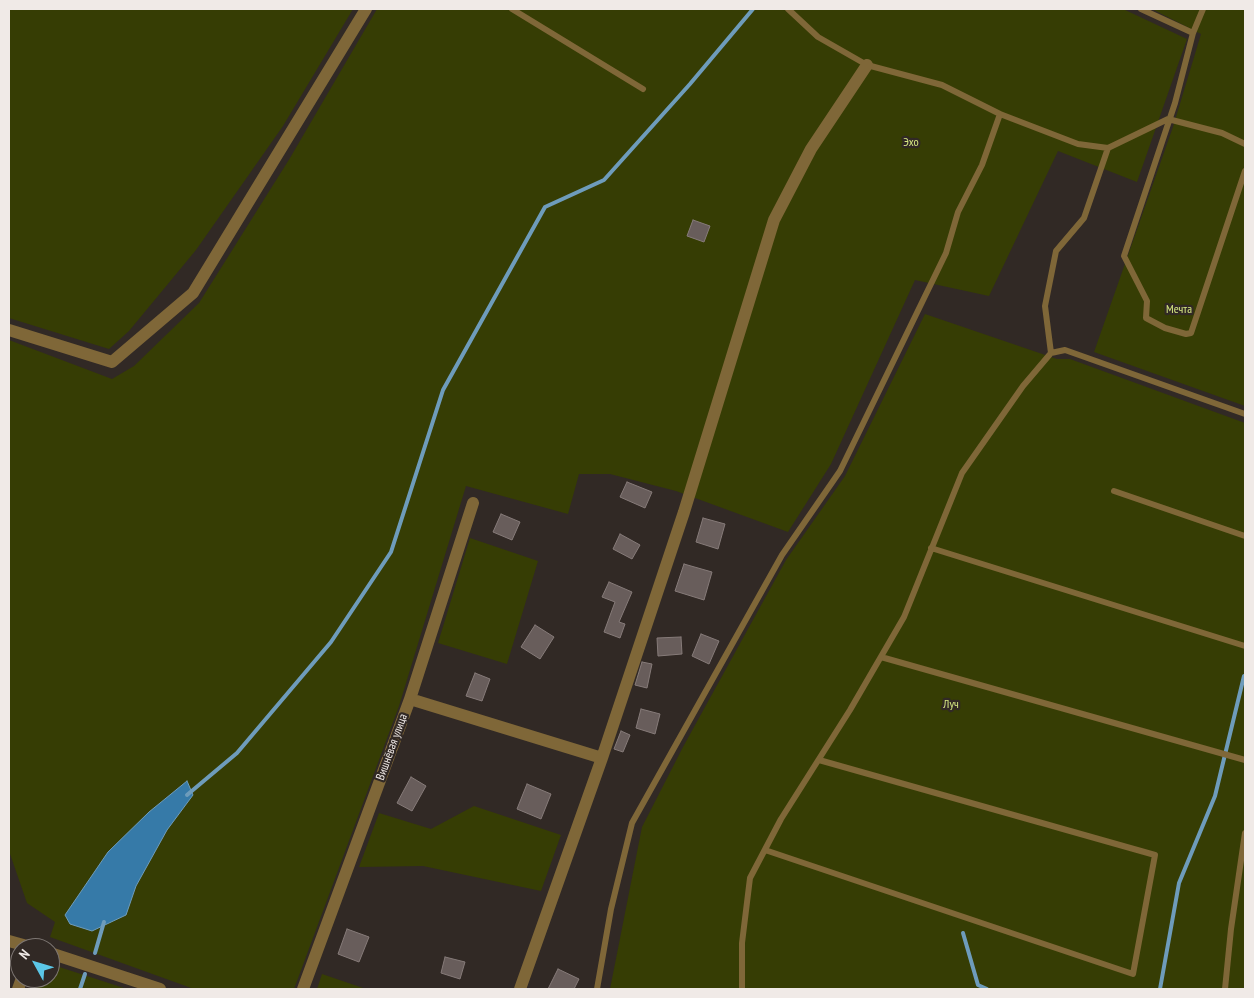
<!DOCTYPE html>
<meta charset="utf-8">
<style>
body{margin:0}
#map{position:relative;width:1254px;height:998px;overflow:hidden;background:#312925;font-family:"PT Sans Narrow",sans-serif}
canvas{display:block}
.frame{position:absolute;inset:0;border:10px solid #f0eae7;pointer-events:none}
.north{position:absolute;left:10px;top:938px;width:50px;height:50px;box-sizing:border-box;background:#312925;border:1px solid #7d7673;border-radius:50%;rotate:309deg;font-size:14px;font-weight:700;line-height:20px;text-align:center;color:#f0eae7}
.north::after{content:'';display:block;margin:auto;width:18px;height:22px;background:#5bc7e7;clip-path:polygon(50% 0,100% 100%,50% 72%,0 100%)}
</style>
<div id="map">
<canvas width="1254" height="998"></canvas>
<div class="frame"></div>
<div class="north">N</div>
</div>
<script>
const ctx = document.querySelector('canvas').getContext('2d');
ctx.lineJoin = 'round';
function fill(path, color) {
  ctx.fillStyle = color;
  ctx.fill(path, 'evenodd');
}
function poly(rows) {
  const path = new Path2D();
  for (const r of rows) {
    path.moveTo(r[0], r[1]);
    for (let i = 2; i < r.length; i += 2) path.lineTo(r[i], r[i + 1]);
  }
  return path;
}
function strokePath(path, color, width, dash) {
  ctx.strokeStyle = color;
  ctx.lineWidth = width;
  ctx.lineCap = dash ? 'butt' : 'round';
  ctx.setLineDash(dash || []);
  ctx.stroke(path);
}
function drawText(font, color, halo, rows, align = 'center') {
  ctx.font = font + ' "PT Sans Narrow",sans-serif';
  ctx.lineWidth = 4.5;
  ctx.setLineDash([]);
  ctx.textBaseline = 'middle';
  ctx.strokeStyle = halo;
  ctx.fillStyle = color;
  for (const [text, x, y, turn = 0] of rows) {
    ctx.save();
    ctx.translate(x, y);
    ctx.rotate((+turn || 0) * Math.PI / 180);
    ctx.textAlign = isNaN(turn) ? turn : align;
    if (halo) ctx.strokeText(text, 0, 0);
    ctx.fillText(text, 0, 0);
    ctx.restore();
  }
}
const green = poly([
 [9,9,353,9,283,126,196,250,129,331,109,349,9,318],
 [377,9,1123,9,1187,39,1137,182,1058,151,989,296,915,280,831,464,788,532,676,491,610,474,579,474,568,514,466,486,399,706,294,989,194,989,50,937,55,922,27,903,9,851,9,340,112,379,134,366,199,303,290,158],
 [1152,9,1245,9,1245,406,1094,352,1173,127,1201,34],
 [925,314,1057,359,1070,359,1245,423,1245,989,610,989,642,827,683,747,786,560,845,476],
 [470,538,538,561,507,664,438,643],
 [474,806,561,835,541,891,423,866,359,867,379,813,431,829],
 [50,964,127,989,33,989,36,978,50,978],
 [322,974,366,989,317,989]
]);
const water = poly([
 [187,781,193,795,167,830,136,886,126,915,92,931,70,924,65,915,108,852,149,812,187,781]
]);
const stream = poly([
 [187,795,237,753,331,642,391,552,443,390,545,207,604,180,690,84,753,9],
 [963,933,978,985,987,989],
 [95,953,104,922],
 [80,989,85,974],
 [1160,989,1179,883,1215,796,1244,676]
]);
const building = poly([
 [693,220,710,226,704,242,687,236,693,220],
 [627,482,652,492,645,508,620,497,627,482],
 [501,514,520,522,512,540,493,532,501,514],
 [703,518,725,524,718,549,696,542,703,518],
 [620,534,640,545,632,559,613,549,620,534],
 [684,564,712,572,704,600,675,591,684,564],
 [609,582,632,592,619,622,625,624,620,638,604,632,615,602,602,597,609,582],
 [535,625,554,637,540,659,521,647,535,625],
 [701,634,719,641,709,664,692,656,701,634],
 [681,637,682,654,658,656,657,638,681,637],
 [642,662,652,664,647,688,635,685,642,662],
 [475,673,490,679,482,701,466,696,475,673],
 [641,709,660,714,655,734,636,728,641,709],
 [621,731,630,735,623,752,614,749,621,731],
 [411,777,426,786,412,811,397,803,411,777],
 [527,784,551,794,541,819,517,809,527,784],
 [347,929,369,937,359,962,338,954,347,929],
 [445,957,465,962,460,979,441,973,445,957],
 [558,969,579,979,574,989,548,989,558,969]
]);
const lane = poly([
 [512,9,643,89],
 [788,9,818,37,867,65,942,85,1000,114],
 [1141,9,1193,33],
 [1203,9,1193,33,1175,103,1124,256,1147,301,1146,318,1165,328,1186,334,1191,333,1245,171],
 [1051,353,1045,306,1056,251,1084,218,1108,148,1168,119,1222,133,1245,144],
 [1114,491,1245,536],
 [931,548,1245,646],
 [881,657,1245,760],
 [765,850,1133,974,1155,855,819,760],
 [597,989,611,909,632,823,782,555,840,471,946,253,958,212,982,165,1000,114,1078,144,1108,148],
 [742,989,742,943,750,878,781,819,850,710,904,617,962,473,1023,386,1051,353,1065,350,1245,414],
 [1225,989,1231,929,1245,833]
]);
const street = poly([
 [9,330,112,362,193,293,366,9],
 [410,699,602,758],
 [9,941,34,948],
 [50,953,160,989],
 [18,989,22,978],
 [303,989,410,699,473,503],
 [520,989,602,758,684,512,774,220,811,149,867,65]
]);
const parkNames = [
 ["Эхо",911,143],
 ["Мечта",1179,310],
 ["Луч",951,705]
];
const streetNames = [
 ["Вишнёвая улица",392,747,-70]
];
fill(green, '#363d04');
fill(water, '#367aa8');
strokePath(water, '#6e9cbb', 1);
strokePath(stream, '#6e9cbb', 4);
fill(building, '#685d5b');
strokePath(building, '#867b79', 1);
strokePath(lane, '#7f6738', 6);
strokePath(street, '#7f6738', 12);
drawText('12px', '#d8ea83', '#312925', parkNames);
drawText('12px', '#f0eae7', '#312925', streetNames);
</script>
